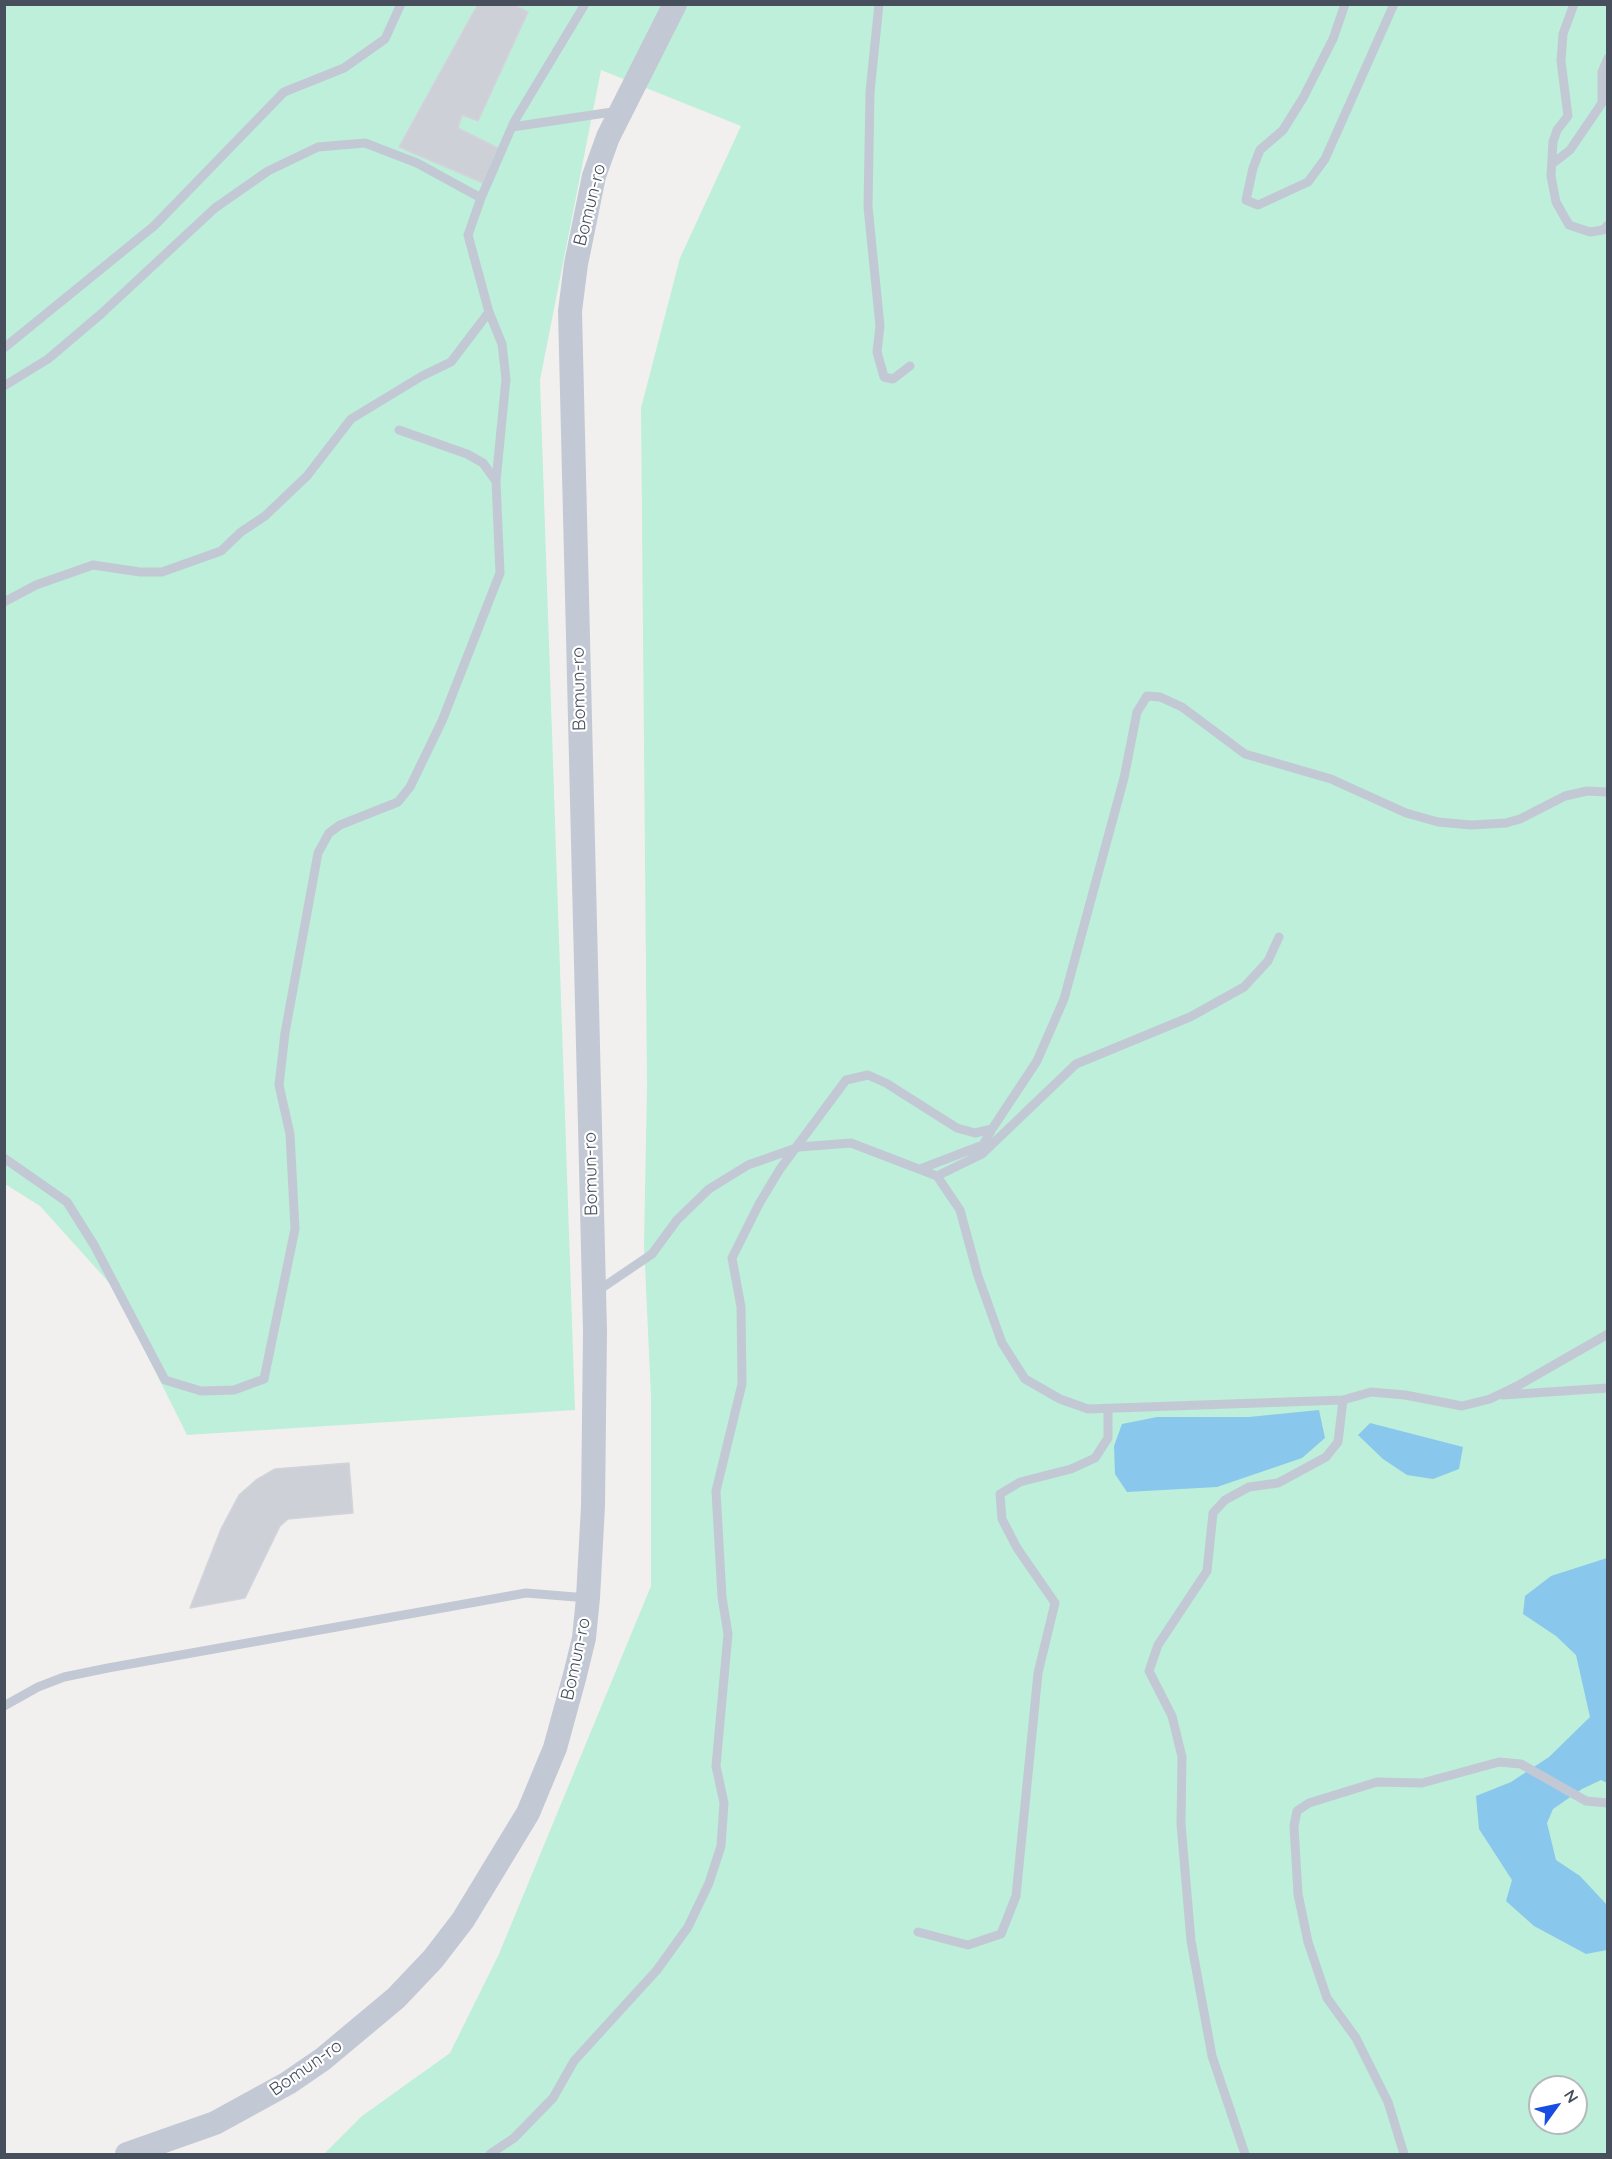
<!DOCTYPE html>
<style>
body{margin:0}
#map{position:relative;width:1612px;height:2159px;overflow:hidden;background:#f2f0ef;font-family:Quicksand,sans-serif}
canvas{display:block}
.frame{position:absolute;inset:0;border:6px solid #474f5d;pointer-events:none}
.north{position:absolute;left:1528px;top:2075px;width:60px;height:60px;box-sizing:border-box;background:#fff;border:2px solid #b5b9be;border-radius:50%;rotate:57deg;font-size:16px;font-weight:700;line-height:24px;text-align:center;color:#474f5d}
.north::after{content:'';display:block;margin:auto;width:21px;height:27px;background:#184de3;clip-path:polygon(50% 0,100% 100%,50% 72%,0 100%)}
</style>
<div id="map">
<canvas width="1612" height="2159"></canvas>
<div class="frame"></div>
<div class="north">N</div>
</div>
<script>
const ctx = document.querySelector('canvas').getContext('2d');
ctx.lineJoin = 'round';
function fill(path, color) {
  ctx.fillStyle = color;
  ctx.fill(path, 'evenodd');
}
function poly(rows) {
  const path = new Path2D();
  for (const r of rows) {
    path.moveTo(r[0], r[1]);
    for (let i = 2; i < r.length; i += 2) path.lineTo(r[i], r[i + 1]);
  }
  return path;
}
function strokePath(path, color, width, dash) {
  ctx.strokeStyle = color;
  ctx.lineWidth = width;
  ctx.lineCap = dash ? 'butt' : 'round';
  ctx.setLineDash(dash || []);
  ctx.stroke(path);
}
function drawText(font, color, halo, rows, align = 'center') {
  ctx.font = font + ' Quicksand,sans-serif';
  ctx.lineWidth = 4.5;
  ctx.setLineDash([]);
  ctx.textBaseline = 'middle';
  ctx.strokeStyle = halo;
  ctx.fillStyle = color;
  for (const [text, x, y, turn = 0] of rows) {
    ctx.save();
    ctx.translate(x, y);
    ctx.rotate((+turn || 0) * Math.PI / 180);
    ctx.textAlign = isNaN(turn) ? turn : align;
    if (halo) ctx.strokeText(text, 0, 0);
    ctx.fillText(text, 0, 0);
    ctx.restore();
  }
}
const green = poly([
 [4,5,1607,5,1607,2154,324,2154,362,2116,450,2053,499,1954,651,1586,651,1397,644,1244,647,1086,641,408,680,258,741,126,601,70,540,380,575,1410,187,1435,113,1287,40,1206,5,1184],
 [1540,2087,1576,2087,1576,2123,1540,2123]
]);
const water = poly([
 [1319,1410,1325,1438,1302,1458,1217,1487,1127,1492,1115,1474,1114,1446,1122,1424,1157,1417,1249,1417],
 [1370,1423,1463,1447,1459,1469,1433,1479,1407,1475,1383,1459,1358,1435],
 [1607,1558,1607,1783,1601,1780,1582,1789,1553,1809,1547,1823,1556,1860,1580,1876,1607,1905,1607,1950,1586,1954,1534,1926,1506,1901,1512,1880,1479,1829,1476,1796,1511,1782,1549,1757,1590,1717,1576,1655,1556,1636,1523,1614,1525,1596,1551,1576]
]);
const building = poly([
 [478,4,512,4,528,12,478,121,462,115,458,128,498,148,483,183,399,147,478,4],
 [349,1463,353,1513,288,1519,280,1526,245,1598,190,1608,221,1529,239,1495,256,1480,275,1469,349,1463]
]);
const service = poly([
 [879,4,870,92,868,207,880,326,877,352,884,377,893,379,910,366],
 [1345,4,1333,39,1303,98,1283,130,1260,150,1253,168,1246,200,1258,205,1308,182,1325,159,1394,4],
 [1574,4,1563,34,1561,61,1568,116,1557,130,1553,142,1551,176,1556,202,1569,225,1590,232,1603,230,1608,225],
 [512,127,619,111],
 [1552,164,1570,150,1602,103,1602,72,1608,58],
 [4,348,154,226,284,92,344,68,385,39,401,4],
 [4,386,48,359,101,314,215,208,268,171,318,147,365,143,417,163,481,198],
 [399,430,467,454,483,463,496,481,506,379,502,344,489,312],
 [4,602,36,585,93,565,140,572,162,572,221,551,241,532,265,516,307,476,351,419,422,376,451,362,489,312,468,235,481,198,514,122,585,4],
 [992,1129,1037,1061,1064,999,1124,778,1137,712,1147,696,1160,697,1182,707,1245,754,1331,779,1406,813,1438,822,1471,825,1506,823,1520,819,1565,796,1587,791,1608,792],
 [4,1158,67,1202,94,1245,165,1380,201,1391,234,1390,264,1379,295,1229,290,1134,279,1085,285,1033,318,853,329,833,340,825,398,802,410,787,442,721,500,573,496,481],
 [937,1176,982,1154,1076,1064,1190,1017,1244,987,1268,961,1279,937],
 [596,1292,652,1254,677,1220,709,1189,748,1165,799,1147,851,1143,937,1176,960,1210,978,1276,1002,1343,1025,1379,1060,1399,1088,1409,1343,1400,1371,1392,1405,1395,1462,1406,1490,1399,1519,1385,1608,1334],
 [1503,1395,1608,1388],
 [4,1706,38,1687,64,1677,108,1668,526,1593,588,1598],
 [918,1932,968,1945,1001,1934,1016,1896,1038,1673,1055,1603,1017,1548,1002,1519,1000,1494,1020,1482,1071,1469,1095,1458,1108,1438,1108,1409],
 [490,2154,514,2138,553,2098,574,2061,657,1970,688,1927,709,1883,721,1846,724,1803,716,1766,728,1634,722,1597,716,1491,742,1384,741,1307,732,1258,759,1204,780,1169,846,1080,868,1075,886,1083,957,1128,975,1133,992,1129,983,1145,920,1169],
 [1245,2154,1212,2056,1191,1941,1181,1824,1182,1757,1172,1716,1149,1671,1158,1645,1207,1571,1213,1513,1225,1500,1249,1487,1278,1483,1326,1457,1338,1442,1343,1400],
 [1404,2154,1388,2102,1356,2038,1327,1998,1308,1942,1298,1894,1294,1826,1297,1811,1309,1803,1377,1782,1422,1783,1499,1762,1521,1764,1586,1801,1608,1803]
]);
const tertiary = poly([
 [127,2154,215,2123,288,2083,323,2059,396,1998,433,1959,463,1920,528,1813,555,1748,575,1675,584,1638,588,1598,593,1506,595,1331,570,311,576,264,594,176,608,137,675,4]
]);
const streetNames = [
 ["Bomun-ro",590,205,-76],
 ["Bomun-ro",579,689,-91],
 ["Bomun-ro",591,1174,-91],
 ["Bomun-ro",576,1659,-78],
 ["Bomun-ro",306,2068,-35]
];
fill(green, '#bdefda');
fill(water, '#8ac7ec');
fill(building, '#ced0d7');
strokePath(building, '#d3d4db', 1.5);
strokePath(service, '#c3c9d4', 9);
strokePath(tertiary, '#c3c9d4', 24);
drawText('18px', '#474f5d', '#fff', streetNames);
</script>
